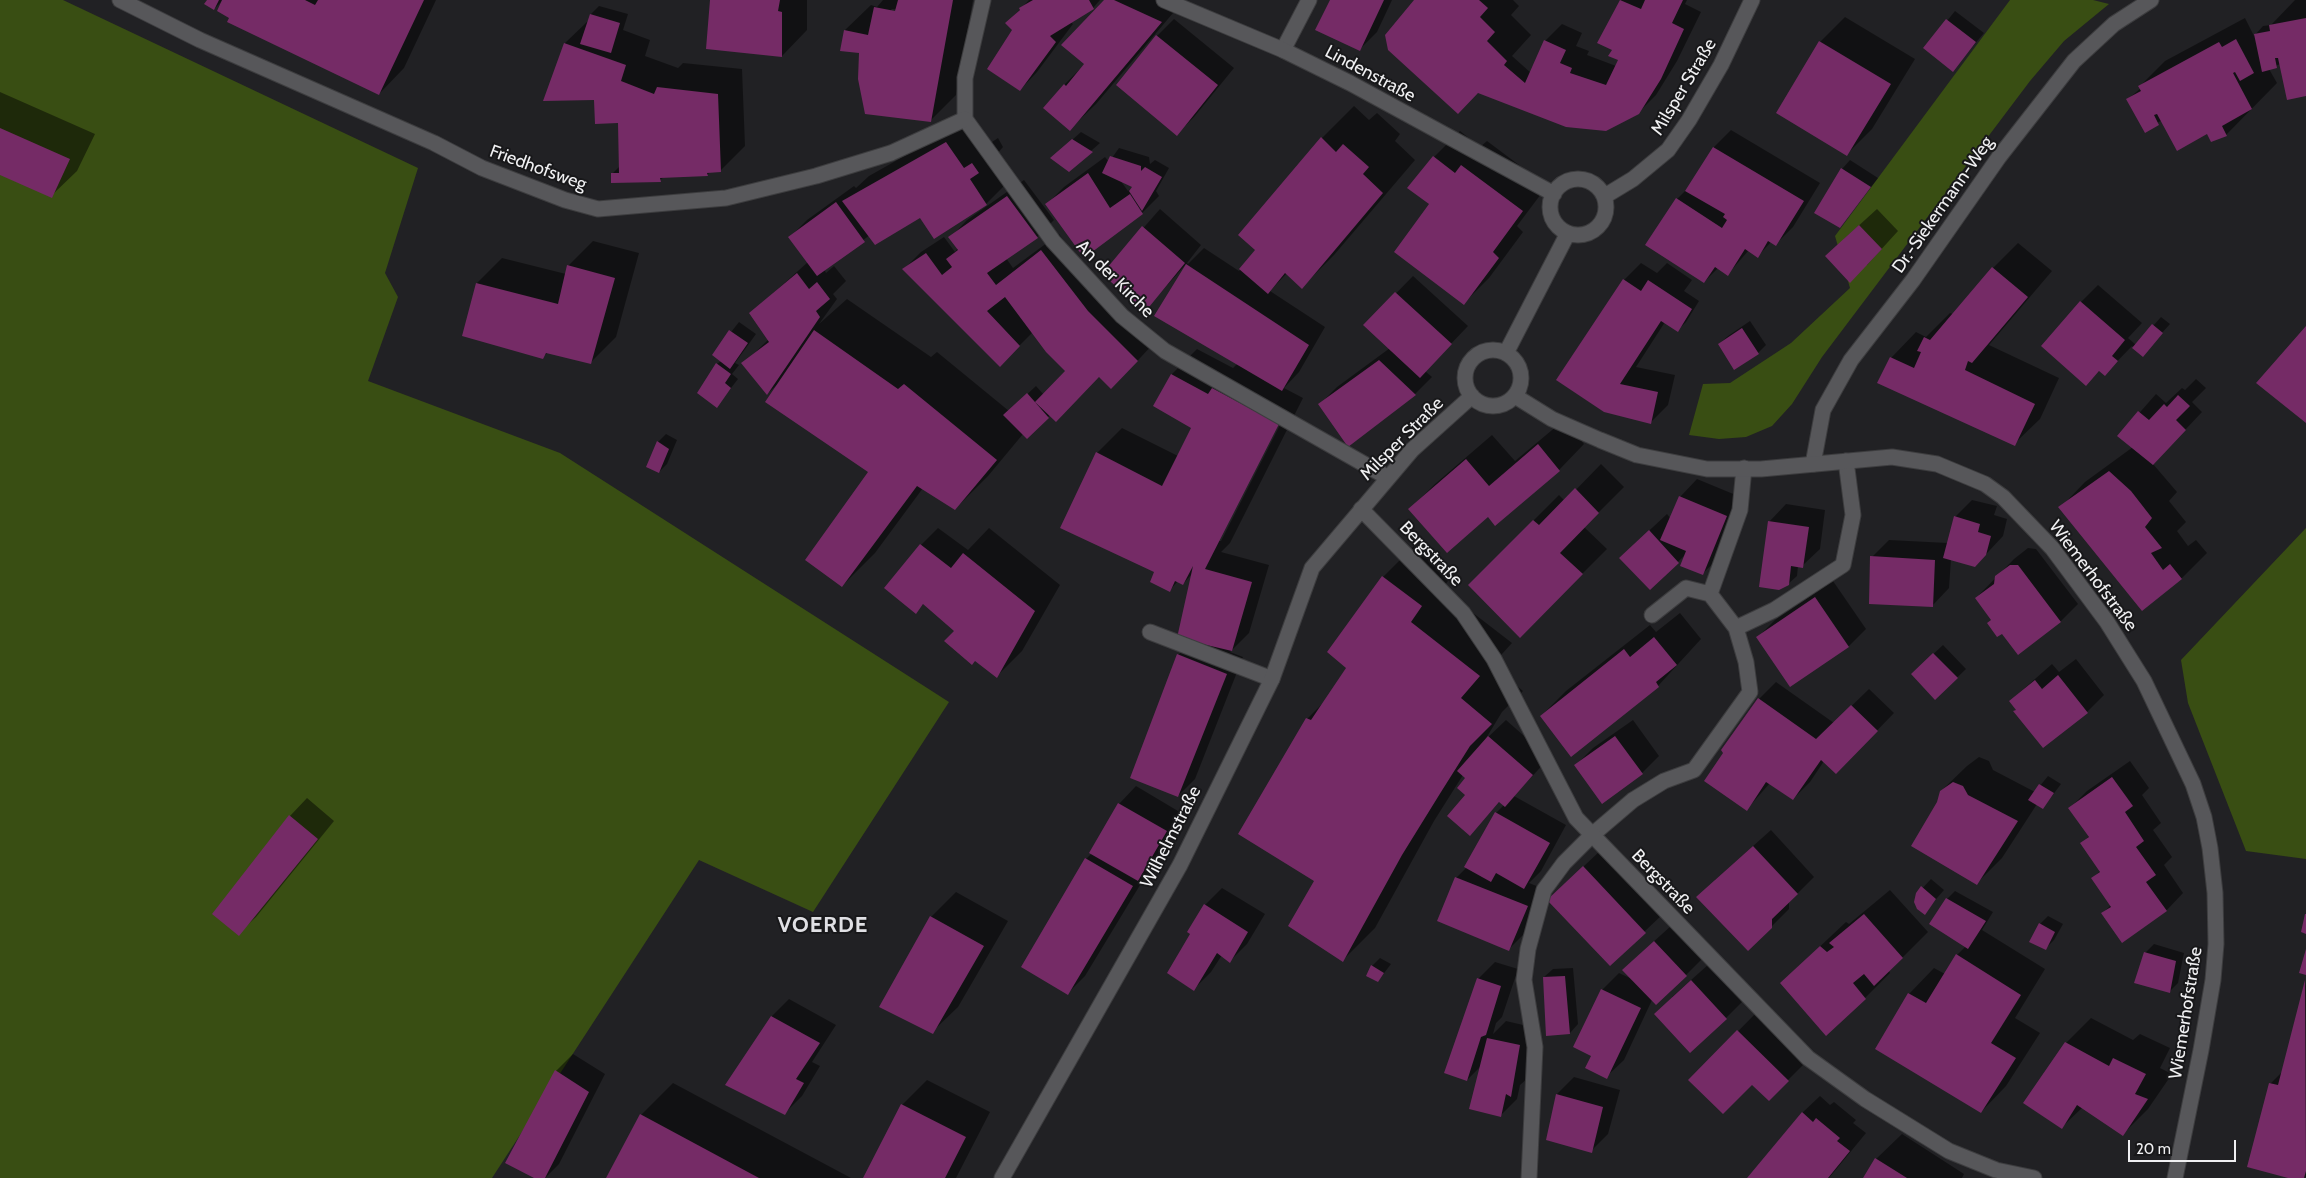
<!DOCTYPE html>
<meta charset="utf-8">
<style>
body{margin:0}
#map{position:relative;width:2306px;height:1178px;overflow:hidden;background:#212124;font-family:Cabin,sans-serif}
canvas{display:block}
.scale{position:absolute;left:2128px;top:1140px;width:108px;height:22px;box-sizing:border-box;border:2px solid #f0f0f2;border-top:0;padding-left:6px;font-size:15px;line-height:18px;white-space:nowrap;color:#f0f0f2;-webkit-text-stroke:4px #18181a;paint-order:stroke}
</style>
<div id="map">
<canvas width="2306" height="1178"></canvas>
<div class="scale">20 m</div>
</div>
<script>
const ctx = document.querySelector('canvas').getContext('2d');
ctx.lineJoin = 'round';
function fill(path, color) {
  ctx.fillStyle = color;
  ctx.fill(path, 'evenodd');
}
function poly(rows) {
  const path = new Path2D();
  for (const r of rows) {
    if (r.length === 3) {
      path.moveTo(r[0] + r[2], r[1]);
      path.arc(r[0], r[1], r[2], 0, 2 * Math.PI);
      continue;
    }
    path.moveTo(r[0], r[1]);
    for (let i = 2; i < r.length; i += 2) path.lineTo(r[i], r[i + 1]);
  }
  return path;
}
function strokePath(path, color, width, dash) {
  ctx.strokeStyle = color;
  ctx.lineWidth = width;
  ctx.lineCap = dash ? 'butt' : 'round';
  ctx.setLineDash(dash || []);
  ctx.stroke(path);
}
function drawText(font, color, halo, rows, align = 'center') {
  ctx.font = font + ' Cabin,sans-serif';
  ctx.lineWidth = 4;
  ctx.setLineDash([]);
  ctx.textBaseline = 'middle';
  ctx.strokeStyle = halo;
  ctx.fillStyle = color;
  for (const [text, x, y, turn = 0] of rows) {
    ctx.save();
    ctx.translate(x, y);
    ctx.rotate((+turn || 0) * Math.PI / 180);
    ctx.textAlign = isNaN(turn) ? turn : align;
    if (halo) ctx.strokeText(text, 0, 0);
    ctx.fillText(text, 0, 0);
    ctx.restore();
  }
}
const green = poly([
 [0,0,63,0,418,168,385,273,398,297,368,381,560,453,949,702,813,912,699,860,492,1178,0,1178],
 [2010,0,2093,0,2109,4,2064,41,2030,81,1822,357,1792,404,1772,426,1746,437,1719,439,1689,435,1703,384,1730,383,1791,343,1850,288,1835,236],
 [2306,528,2306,859,2246,851,2188,703,2181,660]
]);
const shadow = poly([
 [208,0,223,0,214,9],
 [224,0,436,0,404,68,379,94,233,12],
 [711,0,807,0,807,30,782,56],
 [883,0,973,0,956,95,930,121,860,52,845,30,871,5,877,7],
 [892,9,902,10,901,13,890,11],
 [1029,0,1100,0,1093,8,1070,22,1073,24,1037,72,1020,90,1014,30,1007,23],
 [1106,0,1184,0,1096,104,1070,129,1064,85,1086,63],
 [1331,0,1392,0,1377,32,1360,49],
 [1415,0,1513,0,1519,6,1511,15,1531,35,1512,56,1531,73,1545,41,1562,24,1582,33,1576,46,1589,51,1587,55,1616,66,1620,60,1614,49,1598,42,1621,0,1687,0,1685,4,1701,12,1677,61,1656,95,1638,113,1567,126],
 [2295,0,2306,0,2306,94,2280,64,2269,69,2277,83,2226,135,2207,132,2162,120,2145,131,2128,99,2141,88,2140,86,2165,61,2245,18,2254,36,2263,26,2271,25],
 [599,6,628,14,623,30,650,40,645,56,678,68,683,63,742,69,745,146,720,171,711,171,707,175,664,177,660,180,612,174,620,166,619,122,595,98,545,100,565,43,589,20,591,14],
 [1955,11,1984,33,1953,70,1925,48],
 [1845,17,1915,59,1872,129,1846,155,1820,42],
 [1174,19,1234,68,1194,117,1177,134,1117,85,1157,36],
 [0,92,95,134,77,171,51,196,0,174],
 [1354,106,1369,120,1377,113,1400,134,1395,141,1415,160,1334,255,1302,287,1287,273,1270,291,1325,327,1299,372,1284,388,1303,398,1230,543,1221,552,1269,565,1249,633,1230,652,1243,657,1195,779,1178,796,1178,655,1193,640,1192,574,1183,584,1178,581,1170,590,1156,572,1097,453,1122,428,1178,456,1193,427,1155,405,1172,374,1197,349,1233,368,1238,363,1186,264,1145,310,1103,274,1160,209,1201,245,1187,263,1188,264,1204,248,1239,271,1257,250,1322,138],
 [1280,418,1283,419,1221,541,1218,541],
 [972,118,989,144,998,138,1003,147,996,155,1011,179,985,205,920,216,870,235,824,269,826,273,834,266,846,281,833,294,837,299,819,324,847,299,931,357,937,352,1009,411,1036,386,1044,395,1067,371,1033,332,1000,365,904,269,921,252,944,237,955,252,958,248,950,238,967,220,1024,180,1054,220,1037,237,1006,258,1013,268,1059,234,1105,294,1154,343,1128,371,1100,376,1050,415,1027,437,1023,434,988,476,955,509,923,488,875,553,842,586,870,472,780,382,767,394,743,364,769,339,751,313,808,262,790,237,807,220,854,186,856,188,869,176],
 [1731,130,1820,183,1793,227,1775,245,1771,242,1758,256,1749,250,1728,274,1718,268,1704,282,1677,199,1690,186,1714,147],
 [1460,131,1480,147,1487,141,1547,186,1517,226,1523,232,1489,278,1464,303,1431,204,1409,188,1434,157],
 [1081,132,1100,143,1068,171,1052,158],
 [1119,148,1149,157,1150,164,1155,160,1169,168,1156,191,1159,196,1142,213,1047,204,1064,187,1105,157,1109,162],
 [1120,180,1134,186,1128,191],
 [1850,160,1878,178,1840,227,1842,169],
 [1877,209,1898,231,1867,265,1844,239],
 [593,241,639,253,616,337,591,362,548,352,543,357,477,283,502,258,566,274,568,266],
 [2018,243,2052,271,1989,345,2059,378,2040,419,2014,444,1891,358,1916,332,1926,337,1950,313,1953,314,1993,268],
 [1641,263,1657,273,1667,263,1692,280,1684,291,1699,301,1686,322,1678,330,1665,322,1636,367,1675,375,1668,405,1651,422,1605,411,1624,280],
 [1413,276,1468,326,1425,371,1432,377,1415,394,1320,404,1337,387,1390,348,1365,325],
 [2098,285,2142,323,2128,338,2136,345,2161,317,2170,324,2142,355,2132,346,2105,374,2100,370,2086,384,2081,302],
 [1750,321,1766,345,1758,353,1719,344,1728,336],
 [739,322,756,334,735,363,739,365,732,374,738,379,717,406,717,364,721,361,713,355],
 [2196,379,2206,388,2192,402,2202,412,2153,464,2177,492,2169,501,2186,522,2177,531,2188,546,2196,540,2207,553,2182,578,2142,609,2060,508,2085,482,2133,447,2119,436,2156,394,2166,403,2182,388,2185,390],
 [1564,420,1584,444,1559,470,1488,516,1410,509,1435,484,1492,435,1515,461],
 [666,434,677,440,667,464,659,472,658,442],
 [1601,464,1624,487,1584,527,1607,549,1520,636,1469,585,1559,495,1565,501],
 [1697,479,1743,498,1720,557,1702,574,1686,554,1650,589,1638,541,1667,514,1671,519,1680,497],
 [1972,500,1997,506,1994,515,2007,519,2003,536,1975,566,1951,559,1949,588,1932,606,1872,557,1889,540,1948,543,1955,517],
 [1786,504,1825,510,1820,549,1802,566,1798,566,1797,576,1788,584,1769,522],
 [938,528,968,550,989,528,1060,585,1022,651,997,676,955,631,924,603,916,612,921,545],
 [1415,545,1454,573,1442,589,1512,643,1492,665,1523,691,1502,712,1485,740,1506,720,1549,758,1514,796,1566,825,1541,871,1529,883,1544,889,1526,932,1509,949,1439,920,1456,878,1467,867,1496,813,1504,805,1500,801,1470,834,1467,778,1463,775,1434,821,1375,928,1343,960,1316,880,1307,719,1324,702,1347,667,1383,577],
 [2028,548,2036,549,2078,604,2061,621,2018,653,1976,598,2014,559],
 [1833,581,1866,629,1849,646,1790,685,1758,637,1775,620],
 [1680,613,1701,639,1658,686,1541,716,1566,691,1650,625,1656,632],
 [1943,645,1966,669,1935,699,1912,674],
 [2076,659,2104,695,2087,712,2044,746,2010,701,2052,664,2059,672],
 [1776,682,1834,723,1869,689,1894,713,1836,773,1824,761,1810,782,1793,799,1770,783,1747,809,1759,699],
 [1633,720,1659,756,1642,773,1576,765,1593,748],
 [1979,757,1989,761,1993,770,2035,792,2048,776,2061,784,2043,808,2037,804,2002,858,1977,883,1939,802,1941,791,1967,766],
 [2130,761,2149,788,2142,795,2161,823,2153,830,2172,857,2164,865,2183,893,2166,911,2103,913,2111,905,2093,878,2101,870,2082,844,2089,836,2070,808,2087,791],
 [1136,786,1183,814,1085,976,1068,993,1086,859,1092,853,1119,804],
 [307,798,334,821,256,917,238,934,290,816],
 [1771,830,1814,877,1789,902,1789,909,1771,927,1715,880],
 [1601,850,1662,915,1610,964,1566,883],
 [1931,879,1944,890,1924,913,1917,894],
 [1222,888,1265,914,1247,944,1230,961,1222,955,1211,972,1194,989,1192,934,1205,905],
 [1890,890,1928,932,1889,971,1890,973,1865,998,1781,983,1846,922,1849,924],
 [1955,891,1993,912,1982,930,2045,969,2015,1018,2040,1033,2006,1086,1981,1112,1909,994,1934,968,1945,974,1957,955,1966,946,1947,899],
 [956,892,1008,921,958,1007,932,1032,931,917],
 [2048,916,2063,924,2054,940,2045,949,2040,924],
 [1672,925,1703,958,1686,975,1652,1000,1624,1060,1606,1077,1592,1055,1602,990,1619,973,1632,979,1641,953],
 [2154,944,2184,953,2178,983,2170,991,2145,953],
 [1380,958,1391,964,1378,981,1372,966],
 [1495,962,1518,969,1502,1017,1496,1023,1493,1034,1506,1021,1536,1028,1528,1078,1520,1085,1517,1099,1500,1116,1482,1065,1467,1080,1478,979],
 [1709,964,1743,1001,1726,1018,1672,997],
 [1573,968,1578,1024,1570,1033,1544,977,1553,969],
 [2306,983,2306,1177,2293,1178,2270,1084,2283,1071],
 [789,999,836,1025,812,1062,820,1066,802,1096,784,1114,727,1084,772,1016],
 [1755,1014,1805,1063,1769,1099,1752,1083,1690,1080],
 [2091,1018,2133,1040,2140,1034,2170,1048,2160,1068,2172,1074,2148,1109,2123,1134,2083,1107,2062,1127,2066,1043],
 [573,1054,605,1074,559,1164,545,1178,537,1178,507,1163,556,1071],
 [1574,1077,1620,1090,1608,1134,1591,1151,1557,1094],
 [927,1080,990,1112,956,1178,864,1178,902,1105],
 [673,1083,851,1178,608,1178,641,1115],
 [1820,1096,1830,1105,1834,1102,1856,1120,1853,1123,1866,1133,1829,1178,1748,1178,1802,1113],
 [1902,1134,1964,1174,1962,1178,1864,1178,1876,1159]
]);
const building = poly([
 [207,0,219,0,214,10,204,4],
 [222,0,305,0,315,5,318,0,424,0,379,95,227,22,229,18,217,11],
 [710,0,780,0,778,11,782,12,782,57,706,49],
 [898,0,953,0,931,122,865,114,858,79,859,53,840,51,844,30,868,35,874,7,895,11],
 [1033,0,1089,0,1094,9,1050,36,1056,42,1020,91,987,69,1012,30,1005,23,1020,10,1019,8],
 [1104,0,1114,0,1162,22,1070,131,1043,108,1064,84,1066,86,1084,64,1061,45],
 [1330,0,1384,0,1360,51,1315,30],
 [1414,0,1479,0,1488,8,1480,17,1495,32,1487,41,1507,61,1504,65,1525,83,1544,40,1566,50,1560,63,1572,68,1570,73,1606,85,1618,60,1608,56,1612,50,1597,43,1620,0,1641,9,1645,0,1683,0,1672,23,1684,29,1661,79,1639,114,1606,131,1566,127,1478,93,1458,114,1388,50,1385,35],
 [590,14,620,23,611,53,580,44],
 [2306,18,2306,96,2287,100,2278,58,2275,58,2277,68,2262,72,2254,34,2270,31,2269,25],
 [1946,19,1976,42,1953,72,1923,48],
 [1156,35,1218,85,1177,136,1116,85],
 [2236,39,2254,73,2240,81,2235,72,2233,73,2252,109,2222,126,2227,136,2211,142,2207,134,2177,151,2157,114,2154,115,2159,125,2145,133,2126,99,2141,91,2138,86,2219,42,2222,47],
 [1819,41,1891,84,1847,156,1776,113],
 [564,43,626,65,621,81,654,94,657,87,718,94,721,172,707,173,708,176,660,178,661,182,611,183,611,173,619,173,618,123,595,124,594,100,543,101],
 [0,128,70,159,52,198,0,175],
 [1321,137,1336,152,1343,144,1369,167,1363,174,1383,193,1302,289,1285,273,1268,294,1239,269,1255,250,1238,235],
 [1072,139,1093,152,1069,172,1050,158],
 [946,142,964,168,972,163,979,173,970,179,987,205,934,239,920,218,875,245,842,201],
 [1713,147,1804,201,1776,246,1768,241,1758,258,1745,249,1728,276,1715,267,1704,283,1645,245,1676,198,1722,228,1727,220,1723,217,1725,214,1685,191],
 [1110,156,1141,166,1141,171,1145,167,1162,177,1142,211,1129,191,1132,187,1102,173],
 [1433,156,1455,173,1461,165,1523,211,1493,252,1499,258,1464,305,1394,252,1429,204,1407,188],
 [1841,168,1871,187,1840,228,1814,213],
 [1088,173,1110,208,1130,194,1143,214,1084,258,1045,204],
 [1007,196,1038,238,987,273,996,285,1041,250,1088,311,1138,361,1111,389,1099,377,1056,422,1035,402,1065,371,1046,352,1005,297,987,311,1020,346,1000,367,902,269,926,253,942,275,952,267,946,259,958,250,948,237],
 [836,202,865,242,817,276,788,237],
 [1859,225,1882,249,1850,283,1825,256],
 [1142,226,1185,263,1145,312,1102,274],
 [1186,264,1309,345,1282,391,1154,316],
 [567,265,615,278,591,364,546,353,543,359,462,336,476,283,558,304],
 [1992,267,2028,297,1972,363,1968,361,1965,370,2035,404,2015,446,1877,383,1890,357,1914,368,1921,352,1917,351,1924,337,1930,340],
 [797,273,809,289,817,282,830,299,816,311,820,317,767,395,741,363,769,342,749,313],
 [1623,279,1641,291,1648,280,1692,309,1678,332,1661,321,1620,384,1658,392,1651,424,1604,412,1556,380],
 [1395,292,1452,344,1420,378,1363,325],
 [2080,301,2125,340,2112,356,2118,361,2105,376,2099,371,2086,386,2041,346],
 [2152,324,2163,333,2143,357,2132,348],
 [2306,326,2306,423,2256,383],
 [1742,328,1759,354,1734,370,1718,344],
 [729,330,748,343,730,369,712,355],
 [814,330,898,389,904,384,997,460,955,510,917,486,842,587,805,560,868,472,765,402],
 [1379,360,1416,395,1348,447,1318,404],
 [716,363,731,374,725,383,731,388,717,408,697,393],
 [1171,374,1208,394,1212,388,1279,424,1205,569,1252,582,1232,651,1177,638,1193,566,1183,585,1175,581,1170,592,1150,582,1154,572,1060,528,1096,452,1162,486,1191,428,1153,406],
 [1027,393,1049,418,1027,439,1003,415],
 [2178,395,2190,406,2176,420,2186,430,2153,465,2117,436,2138,411,2149,420,2164,404,2167,407],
 [657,441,669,449,659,473,646,467],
 [1538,444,1560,471,1495,526,1488,517,1447,553,1408,509,1466,459,1489,486],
 [2109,471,2131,491,2152,518,2145,527,2162,548,2151,553,2163,570,2170,564,2182,579,2142,611,2058,507],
 [1575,488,1599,513,1560,553,1583,574,1520,638,1468,585,1533,520,1539,525],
 [1679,496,1727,516,1703,575,1680,566,1686,551,1660,540],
 [1954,516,1980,524,1978,532,1991,536,1986,555,1975,567,1943,558],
 [1768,521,1809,527,1803,568,1791,566,1789,585,1779,590,1759,587],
 [1649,530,1679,563,1650,590,1619,558],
 [920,544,951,568,963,553,1035,611,997,678,975,661,972,665,944,641,954,631,923,604,916,614,884,588],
 [1870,556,1935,560,1933,607,1869,604],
 [2010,565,2018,565,2061,622,2018,655,2002,634,1997,637,1987,623,1991,620,1975,598,1994,584,1995,576],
 [1382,576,1422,606,1411,622,1480,676,1461,698,1492,724,1470,746,1441,792,1402,855,1343,962,1288,926,1314,881,1238,834,1306,718,1311,720,1346,668,1327,652],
 [1815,597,1849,647,1790,687,1756,637],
 [1654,637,1677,665,1656,682,1659,687,1571,757,1540,716,1624,649,1630,657],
 [1933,653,1958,678,1935,700,1911,674],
 [1177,654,1227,674,1178,797,1130,778],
 [2058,675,2088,713,2043,748,2013,711,2016,710,2009,701,2035,680,2042,689],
 [1758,698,1816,739,1851,705,1878,731,1836,774,1821,760,1793,800,1766,782,1747,811,1704,781,1723,753,1721,750],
 [1488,736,1533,775,1505,807,1499,802,1470,836,1447,816,1465,795,1457,788,1465,778,1457,771],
 [1615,736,1643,774,1602,804,1574,765],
 [2112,777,2133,806,2125,812,2144,841,2136,847,2156,875,2146,882,2167,911,2122,943,2101,913,2111,907,2091,878,2100,872,2080,843,2089,837,2068,808],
 [1953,782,1963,786,1968,795,2018,821,1977,885,1911,846,1937,802,1940,791],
 [2039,784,2054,793,2043,809,2028,800],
 [1118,803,1167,831,1138,881,1089,853],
 [1495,812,1550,843,1524,889,1496,873,1491,882,1464,867],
 [289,815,318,839,239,936,212,914],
 [1753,846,1798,894,1772,919,1772,928,1748,951,1696,897],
 [1085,858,1133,886,1068,995,1021,967],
 [1583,866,1646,933,1610,966,1547,900],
 [1455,877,1528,906,1509,951,1437,921],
 [1921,886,1936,899,1925,915,1917,909,1914,902,1916,893],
 [1946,898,1986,921,1968,949,1929,924],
 [1204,904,1248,932,1230,963,1217,953,1194,991,1167,973,1190,934,1187,932],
 [1864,914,1903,958,1874,986,1864,974,1853,983,1866,999,1826,1036,1780,983,1820,946,1827,952,1834,947,1829,943],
 [2305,914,2306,914,2306,934,2301,932],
 [930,916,984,946,933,1034,879,1007],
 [2039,923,2055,932,2046,950,2029,942],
 [1654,941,1687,976,1656,1005,1622,970],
 [2306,949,2306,975,2299,973],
 [2144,952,2176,961,2170,993,2134,983],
 [1956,954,2021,995,1991,1043,2016,1058,1981,1113,1875,1049,1908,993,1926,1003],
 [1371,965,1384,973,1378,982,1366,976],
 [1565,976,1570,1034,1546,1036,1543,977],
 [1477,978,1501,986,1486,1035,1481,1037,1467,1081,1444,1073],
 [1691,980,1727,1019,1690,1053,1654,1014],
 [2305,980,2306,1171,2304,1178,2288,1178,2247,1167,2269,1083,2278,1085],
 [1601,989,1641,1008,1607,1079,1585,1068,1591,1056,1573,1047],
 [771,1016,820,1043,796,1079,804,1083,785,1115,725,1085],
 [1737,1030,1789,1081,1769,1101,1752,1085,1723,1114,1688,1080],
 [1487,1038,1520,1045,1511,1097,1506,1094,1501,1117,1469,1109],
 [2065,1042,2109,1066,2113,1058,2146,1074,2135,1094,2148,1099,2123,1136,2077,1105,2062,1129,2023,1103],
 [555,1070,589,1092,545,1178,534,1178,505,1163],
 [1556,1094,1603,1107,1592,1153,1546,1140],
 [901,1104,966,1137,945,1178,863,1178],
 [1802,1112,1813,1122,1816,1118,1840,1138,1837,1141,1850,1151,1828,1178,1747,1178],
 [640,1114,759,1178,606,1178],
 [1875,1158,1907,1178,1863,1178]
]);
const service = poly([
 [1652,615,1686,588,1710,594],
 [1736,628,1774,610,1843,565,1853,515,1846,461],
 [1150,632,1272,679],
 [1592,835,1633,800,1664,781,1694,770,1750,692,1746,662,1736,628,1710,594,1740,510,1744,468]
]);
const pedestrian = poly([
 [983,0,965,78,965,119,1053,241,1122,316,1165,351,1387,477],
 [1283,50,1309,0]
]);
const minor = poly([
 [120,0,200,40,434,143,482,168,565,200,598,209,726,198,816,176,891,153,965,119],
 [1813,464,1823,410,1851,360,1913,280,1999,157,2074,61,2114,24,2151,0],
 [1361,509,1463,613,1494,659,1576,818,1808,1058,1865,1099,1949,1151,1996,1170,2034,1178],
 [1529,1178,1535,1047,1524,980,1528,949,1544,890,1564,863,1592,835]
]);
const tertiary = poly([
 [1164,0,1283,50,1350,83,1554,194],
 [1578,207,28],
 [1605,196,1633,179,1668,150,1689,120,1721,65,1752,0],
 [1493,378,28],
 [1506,353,1568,233],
 [1515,396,1552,419,1600,440,1637,455,1707,469,1761,469,1892,457,1937,464,1985,484,2003,497,2052,548,2107,622,2144,681,2193,784,2204,817,2210,848,2215,893,2216,944,2213,980,2201,1050,2175,1178],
 [1002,1178,1180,865,1272,679,1312,568,1412,450,1472,396]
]);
const streetNames = [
 ["Lindenstraße",1370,74,28],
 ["Milsper Straße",1684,87,-59],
 ["Friedhofsweg",538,168,20],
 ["Dr.-Siekermann-Weg",1943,205,-55],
 ["An der Kirche",1115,279,45],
 ["Milsper Straße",1402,439,-45],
 ["Bergstraße",1431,554,46],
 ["Wiemerhofstraße",2093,576,53],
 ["Wilhelmstraße",1171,837,-63],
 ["Bergstraße",1663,882,46],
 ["Wiemerhofstraße",2186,1013,-81]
];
const districtNames = [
 ["VOERDE",823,926]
];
fill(green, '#394e13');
fill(shadow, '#0007');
fill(building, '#752b66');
strokePath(service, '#3d3d3f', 17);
strokePath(pedestrian, '#3d3d3f', 17);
strokePath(minor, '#3d3d3f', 17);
strokePath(tertiary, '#3d3d3f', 17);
strokePath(service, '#57575a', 15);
strokePath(pedestrian, '#57575a', 15);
strokePath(minor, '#57575a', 15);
strokePath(tertiary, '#57575a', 15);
drawText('18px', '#f0f0f2', '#18181a', streetNames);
ctx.letterSpacing = '1px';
drawText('bold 22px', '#e0e0e4', '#18181a', districtNames);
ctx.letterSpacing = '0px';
</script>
